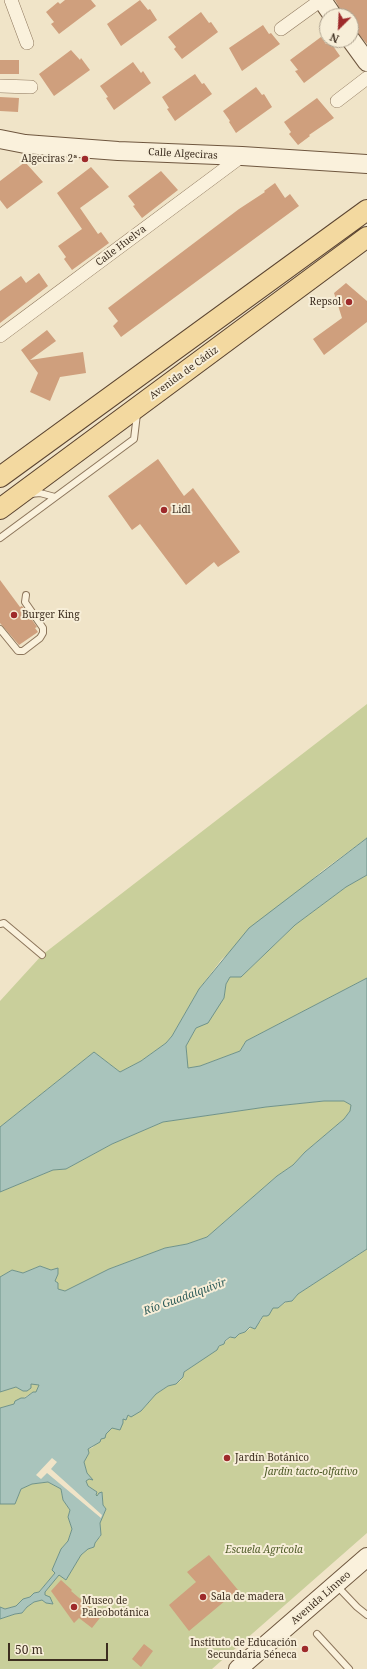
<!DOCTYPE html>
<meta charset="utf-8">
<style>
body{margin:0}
#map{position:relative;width:367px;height:1669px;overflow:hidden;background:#f0e4c8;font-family:"Noto Serif",serif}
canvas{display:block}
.north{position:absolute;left:319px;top:8px;width:40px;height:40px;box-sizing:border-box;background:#f7eed8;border:1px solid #ada18e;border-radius:50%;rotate:204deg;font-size:11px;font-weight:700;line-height:16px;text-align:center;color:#3d2e20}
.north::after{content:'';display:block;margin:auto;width:14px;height:18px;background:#9e2a2b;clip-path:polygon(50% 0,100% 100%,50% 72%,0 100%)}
.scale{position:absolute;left:8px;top:1643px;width:100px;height:18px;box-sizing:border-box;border:2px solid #3d2e20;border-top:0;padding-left:5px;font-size:12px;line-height:14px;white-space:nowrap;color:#3d2e20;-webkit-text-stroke:3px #f7eed8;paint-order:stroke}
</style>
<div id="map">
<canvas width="367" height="1669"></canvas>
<div class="north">N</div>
<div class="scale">50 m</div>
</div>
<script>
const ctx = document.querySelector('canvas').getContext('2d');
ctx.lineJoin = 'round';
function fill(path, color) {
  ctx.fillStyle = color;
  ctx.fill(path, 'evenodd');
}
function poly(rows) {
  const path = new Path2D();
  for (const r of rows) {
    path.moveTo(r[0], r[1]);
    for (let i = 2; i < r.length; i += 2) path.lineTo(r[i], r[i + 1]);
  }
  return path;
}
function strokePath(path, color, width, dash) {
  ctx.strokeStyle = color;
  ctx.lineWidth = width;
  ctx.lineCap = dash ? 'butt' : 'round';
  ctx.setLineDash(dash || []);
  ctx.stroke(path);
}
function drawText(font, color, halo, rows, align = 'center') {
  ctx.font = font + ' "Noto Serif",serif';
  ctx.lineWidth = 4;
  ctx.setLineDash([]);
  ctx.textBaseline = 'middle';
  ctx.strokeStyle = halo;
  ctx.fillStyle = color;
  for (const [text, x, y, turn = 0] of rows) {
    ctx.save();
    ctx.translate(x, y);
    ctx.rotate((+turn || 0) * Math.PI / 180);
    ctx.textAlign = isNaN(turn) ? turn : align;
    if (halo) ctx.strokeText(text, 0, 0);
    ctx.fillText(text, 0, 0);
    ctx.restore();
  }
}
const green = poly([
 [367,704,367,838,322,871,222,959,199,989,172,1036,166,1043,141,1061,120,1072,94,1052,0,1127,0,1001,42,955],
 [367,875,367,978,246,1041,240,1051,200,1066,187,1068,186,1046,196,1028,224,998,226,984,230,977,241,977,295,925,346,887],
 [324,1101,344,1101,351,1105,350,1111,344,1119,305,1152,293,1165,277,1176,207,1237,187,1244,165,1248,109,1269,65,1291,58,1289,54,1281,58,1274,40,1266,23,1273,12,1270,0,1277,0,1192,53,1170,66,1169,112,1144,163,1122,266,1107],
 [367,1249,367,1533,212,1669,0,1669,0,1619,15,1614,22,1613,27,1607,34,1602,42,1600,46,1603,53,1604,45,1595,45,1592,59,1574,66,1580,81,1555,88,1549,94,1547,95,1543,101,1536,100,1522,106,1509,103,1505,102,1492,97,1496,96,1495,97,1492,88,1486,86,1481,89,1479,92,1480,87,1473,84,1462,89,1453,87,1449,92,1448,112,1427,117,1429,123,1419,128,1415,130,1416,141,1411,156,1394,168,1386,176,1384,180,1381,183,1377,184,1372,212,1353,231,1337,245,1332,261,1321,263,1316,273,1308,278,1308,286,1302,292,1301,298,1294],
 [36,1383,39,1385,36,1393,33,1392,14,1404,0,1408,0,1392,16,1387,23,1391,31,1384],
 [48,1482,61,1489,63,1500,70,1510,68,1517,72,1529,68,1541,61,1549,52,1570,55,1573,39,1592,34,1593,30,1597,23,1599,16,1606,5,1609,0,1607,0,1504,15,1504,21,1489,32,1484]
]);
const water = poly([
 [367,838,367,875,346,887,295,925,241,977,230,977,226,984,224,998,208,1023,196,1028,186,1046,188,1068,200,1066,240,1051,246,1041,367,978,367,1249,298,1294,292,1301,285,1302,278,1308,273,1308,269,1315,267,1316,263,1316,255,1329,250,1327,245,1332,239,1334,235,1338,230,1337,225,1341,224,1344,219,1346,217,1350,184,1372,183,1377,176,1384,168,1386,156,1394,141,1411,131,1417,128,1415,126,1420,123,1419,123,1423,120,1430,112,1428,106,1434,105,1438,101,1439,100,1442,88,1449,89,1453,84,1462,87,1473,93,1480,89,1479,86,1481,88,1486,97,1492,96,1495,97,1496,99,1493,102,1492,103,1505,106,1509,100,1523,101,1535,95,1543,94,1547,88,1549,81,1555,66,1580,59,1575,45,1592,45,1595,50,1597,53,1604,46,1603,42,1600,34,1602,27,1607,22,1613,15,1614,0,1619,0,1607,5,1609,16,1606,23,1599,30,1597,34,1593,39,1592,55,1573,52,1570,61,1549,68,1541,72,1529,68,1517,70,1510,63,1500,61,1489,48,1482,32,1484,21,1489,15,1504,0,1504,0,1408,14,1404,15,1401,21,1398,25,1398,33,1392,36,1392,39,1385,31,1384,31,1388,27,1391,23,1391,16,1387,0,1392,0,1277,12,1270,23,1273,40,1266,51,1270,58,1268,58,1274,55,1281,58,1283,58,1289,65,1291,109,1269,165,1248,187,1244,207,1237,277,1176,293,1165,305,1152,344,1119,350,1111,351,1105,344,1101,324,1101,266,1107,163,1122,112,1144,66,1169,53,1170,0,1192,0,1127,94,1052,120,1072,141,1061,166,1043,172,1036,199,989,249,928,367,838]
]);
const pier = poly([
 [52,1458,57,1462,51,1469,102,1515,101,1518,47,1473,41,1479,36,1475]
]);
const building = poly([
 [65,0,91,0,96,6,59,34,51,24,54,22,46,12,58,2,60,4],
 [140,0,148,10,150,9,157,20,121,46,107,24],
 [335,0,367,0,367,44,351,25,351,16,344,16],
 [201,12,209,23,211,22,218,32,182,59,174,49,176,47,168,37],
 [263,25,269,34,271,33,280,44,242,71,229,48],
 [321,37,326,44,328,42,332,47,333,46,340,56,304,83,295,71,298,70,290,60],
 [71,50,80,60,81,58,90,70,54,96,39,74],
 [0,60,19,60,19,74,0,74],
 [133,62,141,73,143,71,151,83,114,110,106,98,108,97,100,86],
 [195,74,202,84,204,83,212,94,175,121,167,109,169,108,162,97],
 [256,87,262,95,264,94,272,107,236,133,229,122,230,121,223,111],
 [0,97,19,98,18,112,0,111],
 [317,98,334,118,309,135,310,136,298,145,289,134,291,132,284,122],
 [25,162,43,182,7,209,0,200,0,181],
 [91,167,109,187,80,208,98,234,101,232,109,243,72,270,64,259,66,257,58,246,82,229,57,193],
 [161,171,178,190,142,218,133,206,135,205,128,196],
 [275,183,285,198,290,194,299,206,121,337,113,326,118,321,108,308,239,209,265,192,264,191],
 [39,273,48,286,0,323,0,291,21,276,26,283],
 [346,283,367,301,367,322,324,355,313,339,342,318,334,293],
 [47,330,56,341,30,360,83,352,86,373,60,377,50,401,30,392,38,373,21,350],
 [158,459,184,496,193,488,240,552,218,567,214,562,186,585,140,524,132,530,108,496],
 [0,580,20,607,22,606,25,610,37,627,35,628,38,632,19,645,0,623],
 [209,1555,238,1590,189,1631,169,1605,196,1582,187,1572],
 [61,1580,72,1590,71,1591,92,1609,94,1607,103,1614,92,1628,79,1618,74,1623,51,1591],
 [144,1644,153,1651,141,1667,132,1659]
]);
const lane = poly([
 [31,494,40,493,55,497],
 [0,538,134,439,137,414],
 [0,629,18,651,23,651,40,638,43,633,43,628,25,602,26,595],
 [0,924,4,923,42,955],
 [337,1586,357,1607,367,1615],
 [317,1634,349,1669]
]);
const street = poly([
 [11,0,27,43],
 [281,29,321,0],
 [0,86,31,87],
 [337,101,367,78],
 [0,336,242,156]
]);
const secondary = poly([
 [322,0,333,16],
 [351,40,367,62],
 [0,139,25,144,118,151,242,156,367,164],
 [238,1669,367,1557]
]);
const primary = poly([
 [0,477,367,210],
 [0,509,367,237]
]);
const markers = [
 [85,159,4,"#9e2a2b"],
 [349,302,4,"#9e2a2b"],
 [164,510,4,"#9e2a2b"],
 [14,615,4,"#9e2a2b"],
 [227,1458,4,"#9e2a2b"],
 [203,1597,4,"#9e2a2b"],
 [74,1607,4,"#9e2a2b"],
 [305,1649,4,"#9e2a2b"]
];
const streetNames = [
 ["Calle Algeciras",183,154,3],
 ["Calle Huelva",121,246,-37],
 ["Avenida de Cádiz",184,373,-36],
 ["Avenida Linneo",321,1598,-41]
];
const poiNames = [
 ["Algeciras 2ª",77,159,"right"],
 ["Repsol",341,302,"right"],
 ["Lidl",172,510],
 ["Burger King",22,615],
 ["Jardín Botánico",235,1458],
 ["Sala de madera",211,1597],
 ["Museo de",82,1601],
 ["Paleobotánica",82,1613],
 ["Instituto de Educación",297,1643,"right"],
 ["Secundaria Séneca",297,1655,"right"]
];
const parkNames = [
 ["Jardín tacto-olfativo",311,1472],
 ["Escuela Agrícola",264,1550]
];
const waterNames = [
 ["Río Guadalquivir",185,1297,-20]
];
fill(green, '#c9cf9b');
fill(water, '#a9c4bc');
strokePath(water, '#6f938a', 1);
fill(pier, '#f0e4c8');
fill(building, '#cf9f7d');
strokePath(lane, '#8d765c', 8);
strokePath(street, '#8d765c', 14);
strokePath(secondary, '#6f573f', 20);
strokePath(primary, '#5b4430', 22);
strokePath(lane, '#faf1dc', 6);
strokePath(street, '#faf1dc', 13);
strokePath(secondary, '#faf1dc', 18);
strokePath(primary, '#f3d9a0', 20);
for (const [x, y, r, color] of markers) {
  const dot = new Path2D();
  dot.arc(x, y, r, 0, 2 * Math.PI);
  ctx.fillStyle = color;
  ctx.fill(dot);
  strokePath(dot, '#f7eed8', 1.5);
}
drawText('10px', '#3d2e20', '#f7eed8', streetNames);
drawText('10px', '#3d2e20', '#f7eed8', poiNames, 'left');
drawText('italic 10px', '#4d5a26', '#f7eed8', parkNames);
drawText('italic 11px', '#2f5d5a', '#f7eed8', waterNames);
</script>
